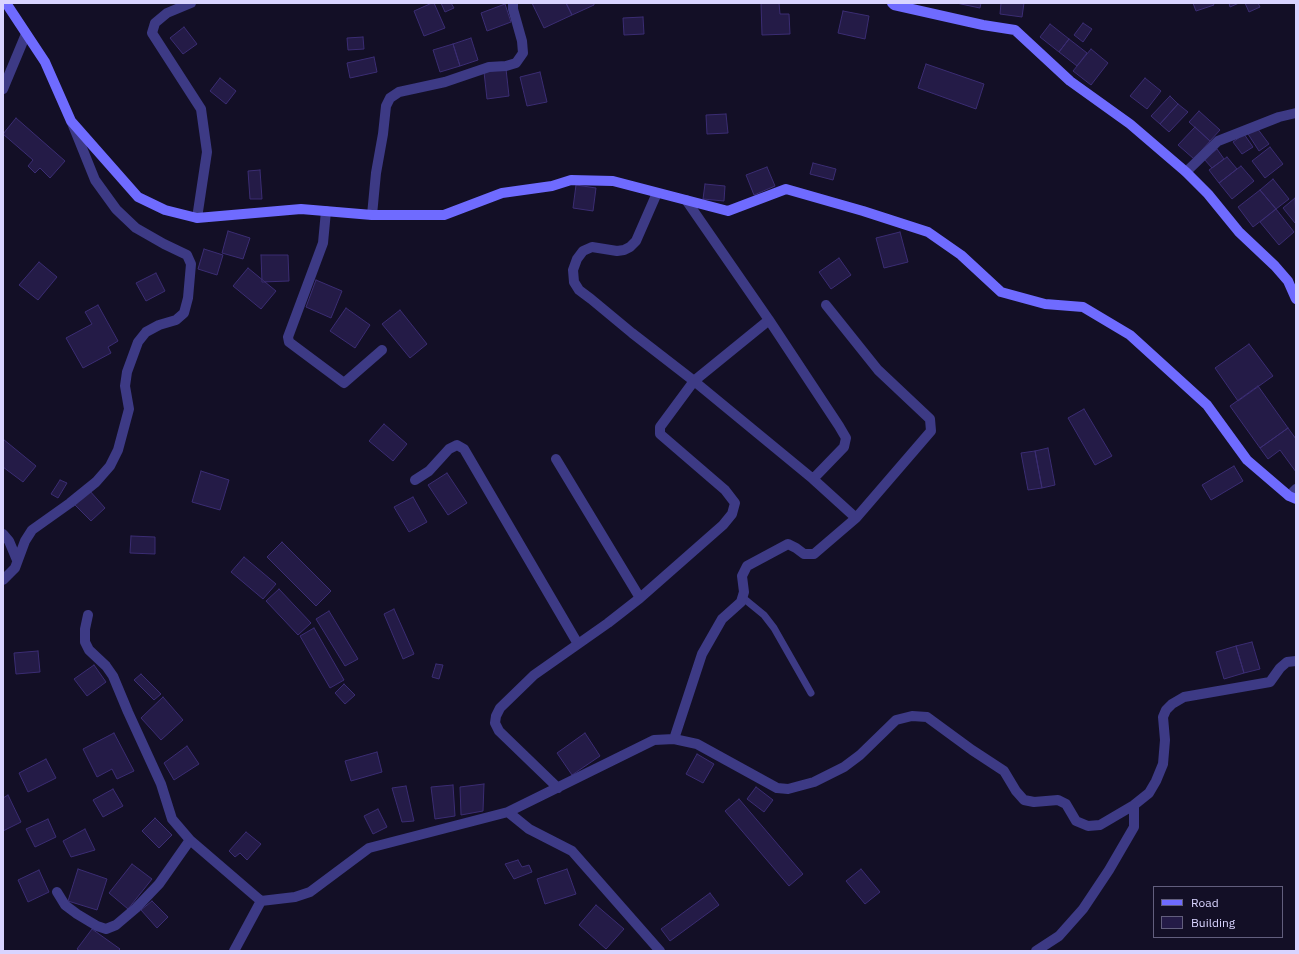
<!DOCTYPE html>
<style>
body{margin:0}
#map{position:relative;width:1299px;height:954px;overflow:hidden;background:#130f26;font-family:"IBM Plex Sans",sans-serif}
canvas{display:block}
.frame{position:absolute;inset:0;border:4px solid #d9d4ff;pointer-events:none}
.legend{position:absolute;left:1153px;top:886px;width:130px;height:52px;box-sizing:border-box;background:#130f26;border:1px solid #625e7d;margin:0;padding:5px 7px;list-style:none;font-size:12px;color:#d9d4ff}
.legend li{display:flex;align-items:center;gap:8px;height:20px}
.legend b{width:20px;border:1px solid #625e7d}
</style>
<div id="map">
<canvas width="1299" height="954"></canvas>
<div class="frame"></div>
<ul class="legend">
<li><b style="height:5px;background:#6f6bff"></b>Road</li>
<li><b style="height:11px;background:#241b47"></b>Building</li>
</ul>
</div>
<script>
const ctx = document.querySelector('canvas').getContext('2d');
ctx.lineJoin = 'round';
function fill(path, color) {
  ctx.fillStyle = color;
  ctx.fill(path, 'evenodd');
}
function poly(rows) {
  const path = new Path2D();
  for (const r of rows) {
    path.moveTo(r[0], r[1]);
    for (let i = 2; i < r.length; i += 2) path.lineTo(r[i], r[i + 1]);
  }
  return path;
}
function strokePath(path, color, width, dash) {
  ctx.strokeStyle = color;
  ctx.lineWidth = width;
  ctx.lineCap = dash ? 'butt' : 'round';
  ctx.setLineDash(dash || []);
  ctx.stroke(path);
}
const building = poly([
 [432,3,434,3,445,28,424,36,414,11,432,3],
 [441,3,451,3,454,8,445,12,441,3],
 [532,3,566,3,572,15,544,28,532,3],
 [566,3,594,3,594,5,572,15,566,3],
 [761,3,779,3,780,14,789,14,790,34,762,35,761,3],
 [956,3,981,3,980,8,956,3],
 [1001,3,1024,3,1022,17,1000,14,1001,3],
 [1193,3,1213,3,1214,5,1196,11,1193,3],
 [1229,3,1239,3,1230,7,1229,3],
 [1245,3,1258,3,1260,7,1249,12,1245,3],
 [505,4,511,22,487,31,481,13,505,4],
 [843,11,869,16,865,39,838,33,843,11],
 [643,17,644,34,624,35,623,18,643,17],
 [1083,23,1092,29,1083,42,1074,35,1083,23],
 [1050,24,1069,39,1059,52,1040,37,1050,24],
 [184,27,197,44,183,54,170,38,184,27],
 [363,37,364,49,348,50,347,38,363,37],
 [471,38,478,60,460,66,453,44,471,38],
 [1069,39,1087,53,1077,66,1059,52,1069,39],
 [453,44,460,66,440,72,433,50,453,44],
 [1091,49,1108,63,1091,85,1073,71,1091,49],
 [374,57,377,72,350,78,347,63,374,57],
 [926,64,984,84,976,109,918,88,926,64],
 [506,69,509,96,487,99,484,72,506,69],
 [540,72,547,102,527,106,520,77,540,72],
 [220,78,236,91,226,104,210,91,220,78],
 [1145,78,1161,91,1147,109,1130,96,1145,78],
 [1170,96,1178,104,1160,124,1151,116,1170,96],
 [1178,104,1188,112,1169,132,1160,124,1178,104],
 [1199,111,1220,130,1210,141,1189,122,1199,111],
 [726,114,728,133,707,134,706,115,726,114],
 [16,118,65,161,50,178,40,168,35,173,28,166,33,160,3,134,16,118],
 [1195,127,1210,141,1194,159,1178,145,1195,127],
 [1257,128,1269,144,1259,151,1248,134,1257,128],
 [1244,134,1253,147,1242,154,1233,142,1244,134],
 [1270,147,1283,164,1265,178,1252,161,1270,147],
 [1217,149,1224,159,1212,168,1204,159,1217,149],
 [1227,157,1237,169,1219,183,1209,170,1227,157],
 [813,163,836,169,833,180,810,174,813,163],
 [1241,166,1254,181,1232,199,1219,183,1241,166],
 [767,167,775,186,754,195,746,175,767,167],
 [260,170,262,199,250,199,248,171,260,170],
 [1273,179,1289,199,1276,209,1260,190,1273,179],
 [705,184,725,186,724,201,703,199,705,184],
 [576,185,596,188,593,211,573,208,576,185],
 [1260,190,1276,209,1253,227,1238,207,1260,190],
 [1295,198,1296,222,1295,223,1283,208,1295,198],
 [1276,209,1294,232,1279,245,1260,222,1276,209],
 [228,231,250,238,243,259,222,253,228,231],
 [900,232,908,262,884,268,876,238,900,232],
 [204,249,223,255,217,275,198,269,204,249],
 [261,255,288,255,289,281,262,282,261,255],
 [839,258,851,275,831,289,819,272,839,258],
 [39,262,57,277,38,300,19,285,39,262],
 [248,268,276,291,261,309,233,286,248,268],
 [156,273,165,291,146,301,136,283,156,273],
 [316,280,342,291,331,318,306,307,316,280],
 [98,305,118,341,108,347,111,353,83,368,66,338,92,324,85,312,98,305],
 [346,308,370,325,355,348,330,331,346,308],
 [400,310,427,344,410,358,382,324,400,310],
 [1249,344,1273,376,1238,401,1215,368,1249,344],
 [1258,386,1288,428,1260,448,1230,406,1258,386],
 [1084,409,1112,456,1095,465,1068,418,1084,409],
 [384,424,407,444,393,461,369,441,384,424],
 [1288,428,1296,439,1296,472,1280,450,1268,459,1260,448,1288,428],
 [3,439,36,466,23,482,3,467,3,439],
 [1048,448,1055,485,1042,488,1035,451,1048,448],
 [1035,451,1042,488,1028,490,1021,453,1035,451],
 [1234,466,1243,481,1211,500,1202,485,1234,466],
 [201,471,229,480,220,510,192,502,201,471],
 [447,473,467,503,448,515,428,485,447,473],
 [60,480,67,483,58,498,51,494,60,480],
 [89,490,105,508,91,521,74,504,89,490],
 [413,497,427,522,409,532,394,507,413,497],
 [131,536,155,537,155,554,130,553,131,536],
 [282,542,331,591,316,606,267,557,282,542],
 [244,557,276,584,263,599,231,572,244,557],
 [279,589,311,623,298,635,266,601,279,589],
 [394,609,414,654,403,659,384,614,394,609],
 [329,611,358,659,345,666,316,619,329,611],
 [314,628,344,680,330,688,300,636,314,628],
 [1252,642,1260,669,1244,673,1236,646,1252,642],
 [1236,646,1244,673,1224,679,1216,652,1236,646],
 [38,651,40,672,16,674,14,653,38,651],
 [436,664,443,665,439,679,432,677,436,664],
 [94,665,106,682,87,696,74,679,94,665],
 [141,674,161,694,154,700,134,680,141,674],
 [344,684,355,695,345,704,335,693,344,684],
 [163,697,183,720,161,740,141,718,163,697],
 [114,733,134,771,117,779,112,769,97,777,83,749,114,733],
 [585,733,600,756,572,775,557,753,585,733],
 [187,746,199,764,174,780,164,763,187,746],
 [377,752,382,772,351,781,345,761,377,752],
 [697,754,714,764,703,783,686,774,697,754],
 [46,759,56,778,28,792,19,773,46,759],
 [484,784,483,811,461,815,460,787,484,784],
 [453,785,455,816,435,819,431,787,453,785],
 [406,786,414,821,402,822,392,788,406,786],
 [756,787,773,800,764,812,747,799,756,787],
 [113,789,123,806,103,817,93,800,113,789],
 [8,795,21,822,3,831,3,798,8,795],
 [739,799,803,874,789,886,725,811,739,799],
 [378,809,387,827,373,834,364,816,378,809],
 [155,818,172,835,159,848,142,831,155,818],
 [48,819,56,837,35,847,26,829,48,819],
 [85,829,95,850,71,857,63,841,85,829],
 [246,832,261,844,247,860,240,853,235,857,229,851,246,832],
 [518,860,522,867,529,865,532,872,514,879,505,864,518,860],
 [132,864,152,879,128,909,109,893,132,864],
 [78,869,107,879,97,910,68,901,78,869],
 [567,869,576,894,545,904,537,879,567,869],
 [861,869,880,892,865,904,846,881,861,869],
 [39,870,49,892,28,902,18,880,39,870],
 [710,893,719,905,670,941,661,929,710,893],
 [152,901,168,917,157,928,141,910,152,901],
 [596,905,624,929,606,949,579,925,596,905],
 [92,929,120,949,118,951,80,951,77,949,92,929]
]);
const lane = poly([
 [742,597,764,615,774,628,811,693]
]);
const street = poly([
 [191,3,167,13,155,23,152,33,201,109,207,152,197,218],
 [3,89,26,34],
 [1186,172,1218,141,1279,117,1296,113],
 [686,200,769,320],
 [326,211,323,243,288,337,289,342,344,383,382,350],
 [372,215,376,173,383,134,386,106,390,98,399,92,445,82,489,67,506,66,516,63,523,53,522,41,513,9,513,3],
 [826,305,878,370,930,419,931,431,856,518],
 [556,459,640,598],
 [415,480,429,471,449,449,457,445,464,449,578,644],
 [1289,496,1296,489],
 [3,534,9,541,17,560],
 [3,580,15,568,25,541,32,530,70,503,96,482,110,466,118,450,129,409,125,386,127,372,138,342,146,332,159,325,176,320,184,313,188,298,191,264,187,255,164,244,136,228,116,209,95,180,72,123],
 [88,615,85,629,85,642,89,650,106,666,113,676,128,712,161,784,172,819,190,840,261,901],
 [674,739,702,654,722,619,741,602,744,592,742,576,747,566,788,544,796,548,804,554,814,554,856,518,813,479],
 [558,788,499,731,495,723,496,716,500,708,534,675,608,623,640,598,723,525,732,514,735,503,725,490,660,434,660,427,694,381,769,320,839,426,846,438,844,447,813,479,694,381,632,333,591,299,579,290,574,282,573,270,577,259,583,251,592,247,617,251,624,250,630,247,636,241,657,193],
 [508,812,529,829,572,851,660,951],
 [57,892,65,905,77,914,97,926,106,929,116,925,136,908,159,884,190,840],
 [234,951,261,901,295,897,310,892,369,848,508,812,654,740,674,739,697,744,777,788,788,789,814,782,844,767,860,755,896,720,912,716,927,717,972,750,1004,771,1016,791,1024,800,1034,802,1058,800,1066,804,1076,821,1088,826,1100,825,1134,805,1149,793,1156,781,1163,764,1165,740,1163,717,1166,710,1172,704,1184,697,1270,682,1280,668,1287,662,1296,661],
 [1036,951,1059,936,1083,909,1109,870,1134,827,1134,805]
]);
const secondary = poly([
 [6,3,45,62,71,121,138,197,165,210,197,218,301,209,372,215,444,215,502,193,552,186,571,180,613,181,728,211,786,189,863,211,928,232,961,255,1001,292,1045,304,1083,307,1130,335,1207,405,1247,460,1289,496,1296,499],
 [892,3,894,5,983,25,1015,30,1070,81,1130,124,1186,172,1208,194,1239,232,1275,266,1288,281,1296,299]
]);
fill(building, '#241b47');
strokePath(building, '#3b2d73', 1);
strokePath(lane, '#3d3a85', 7);
strokePath(street, '#3d3a85', 10);
strokePath(secondary, '#6f6bff', 10);
</script>
